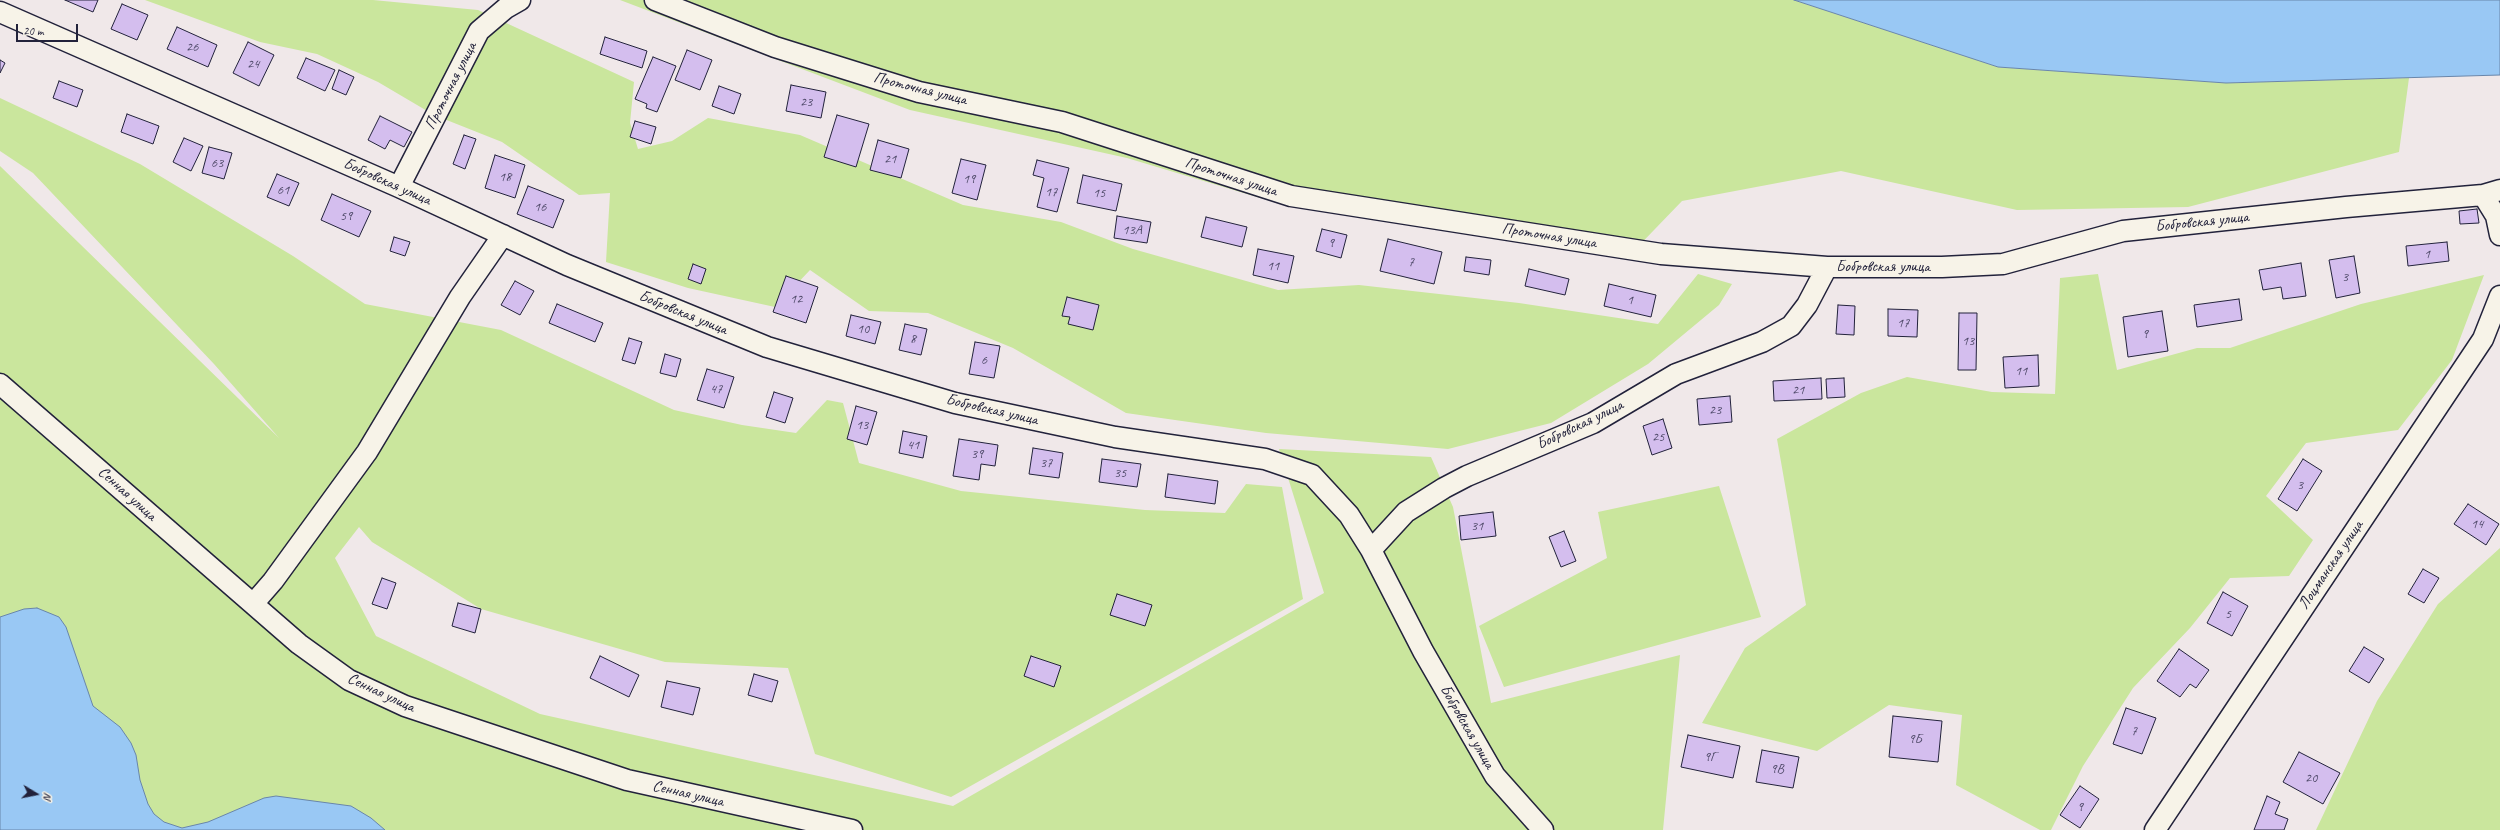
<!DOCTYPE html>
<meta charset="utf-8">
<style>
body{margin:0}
#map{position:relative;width:2500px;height:830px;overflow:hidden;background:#f0e8e9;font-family:Caveat,sans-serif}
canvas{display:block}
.north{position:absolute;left:16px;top:774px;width:40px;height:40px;-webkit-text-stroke:3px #f7f3e8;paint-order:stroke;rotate:100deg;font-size:11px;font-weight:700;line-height:16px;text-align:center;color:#22223b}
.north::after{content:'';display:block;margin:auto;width:14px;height:18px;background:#22223b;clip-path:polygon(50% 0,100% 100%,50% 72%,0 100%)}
.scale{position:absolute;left:16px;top:24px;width:62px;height:18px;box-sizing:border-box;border:2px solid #22223b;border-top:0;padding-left:5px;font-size:12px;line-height:14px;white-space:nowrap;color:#22223b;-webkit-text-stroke:3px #f7f3e8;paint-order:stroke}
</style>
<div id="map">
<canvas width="2500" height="830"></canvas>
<div class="north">N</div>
<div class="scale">20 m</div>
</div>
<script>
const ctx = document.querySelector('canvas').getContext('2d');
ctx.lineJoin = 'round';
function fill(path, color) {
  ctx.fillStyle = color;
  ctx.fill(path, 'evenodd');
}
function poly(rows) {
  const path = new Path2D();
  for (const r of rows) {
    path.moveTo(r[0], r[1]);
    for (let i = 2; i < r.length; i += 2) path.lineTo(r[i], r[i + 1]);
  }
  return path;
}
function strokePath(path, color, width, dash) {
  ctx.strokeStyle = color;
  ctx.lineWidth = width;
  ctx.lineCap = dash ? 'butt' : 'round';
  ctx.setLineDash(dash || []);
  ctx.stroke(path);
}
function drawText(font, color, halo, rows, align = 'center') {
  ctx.font = font + ' Caveat,sans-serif';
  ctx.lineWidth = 3;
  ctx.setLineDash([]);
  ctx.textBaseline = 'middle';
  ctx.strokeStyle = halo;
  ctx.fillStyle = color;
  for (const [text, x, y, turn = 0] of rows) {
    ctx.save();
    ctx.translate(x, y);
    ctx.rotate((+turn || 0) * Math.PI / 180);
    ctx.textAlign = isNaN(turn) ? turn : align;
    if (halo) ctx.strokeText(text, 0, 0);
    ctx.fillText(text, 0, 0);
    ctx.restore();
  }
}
const green = poly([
 [145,0,373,0,478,10,634,82,630,123,638,149,672,141,708,118,800,135,963,205,1061,222,1133,249,1278,290,1359,285,1519,303,1658,324,1698,274,1732,284,1719,305,1648,364,1551,423,1448,449,1266,433,1126,413,1013,348,928,313,869,311,810,270,775,307,688,288,606,262,610,193,579,195,502,142,434,115,378,82,317,54,260,42],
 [620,0,1794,0,1998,67,2226,83,2409,78,2399,152,2188,207,2017,210,1841,171,1682,201,1627,258,1287,206,1127,158,910,110],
 [0,98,140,164,293,256,365,304,501,330,674,410,742,425,796,433,827,400,843,403,859,463,961,491,1145,510,1225,513,1246,484,1282,487,1303,599,951,797,815,754,788,668,665,662,481,609,372,542,359,527,335,558,376,636,540,714,953,806,1324,593,1279,449,1431,457,1453,507,1491,703,1680,655,1663,830,0,830,0,166,279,438,214,364,33,173,0,151],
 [2098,274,2117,370,2197,348,2230,348,2361,304,2484,275,2452,360,2398,430,2306,443,2266,496,2313,540,2289,576,2230,578,2190,628,2133,688,2083,766,2051,830,2040,830,1956,785,1962,715,1889,705,1817,751,1702,723,1745,648,1806,605,1777,439,1861,393,1907,377,1992,392,2055,394,2060,278],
 [1719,486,1761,617,1504,687,1479,626,1607,558,1598,512],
 [2500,548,2500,830,2316,830,2377,701,2438,604]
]);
const water = poly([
 [1794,0,2500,0,2500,75,2226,83,1998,67,1794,0],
 [37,608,59,617,66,627,93,706,120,727,131,743,136,755,140,780,148,804,154,814,164,822,182,828,208,822,264,798,276,796,351,806,371,818,385,830,0,830,0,617,24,609,37,608]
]);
const building = poly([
 [65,0,98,0,93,12,65,0],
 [122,4,148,15,137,40,111,29,122,4],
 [177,27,217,45,208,67,167,49,177,27],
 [605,37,647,51,642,68,600,54,605,37],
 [248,42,274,55,259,86,233,73,248,42],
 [687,50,712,60,700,90,675,80,687,50],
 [653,57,676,66,657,112,646,108,647,104,635,99,653,57],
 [306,58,335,70,325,91,297,78,306,58],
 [0,60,5,63,0,73,0,60],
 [339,70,354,77,346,95,332,89,339,70],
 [59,81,83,90,77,107,53,98,59,81],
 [791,85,826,92,821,118,786,111,791,85],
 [719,86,741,94,734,114,712,106,719,86],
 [127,114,159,126,153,144,121,132,127,114],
 [837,115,869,124,856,167,824,157,837,115],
 [380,116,412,132,404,147,390,140,385,149,368,140,380,116],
 [635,121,656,127,651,144,630,137,635,121],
 [464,135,476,139,465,169,453,164,464,135],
 [184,138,203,146,191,171,173,162,184,138],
 [878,140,909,149,901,178,870,170,878,140],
 [209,147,232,153,224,179,202,173,209,147],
 [495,155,525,165,515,198,485,188,495,155],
 [961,159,986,165,977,200,952,193,961,159],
 [1037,160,1069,168,1057,212,1037,207,1044,178,1033,175,1037,160],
 [277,174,299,183,289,206,267,197,277,174],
 [1083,175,1122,184,1116,211,1077,203,1083,175],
 [528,186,564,200,553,228,517,214,528,186],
 [332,194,371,211,359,237,321,220,332,194],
 [2477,209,2479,223,2460,224,2459,211,2477,209],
 [1117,216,1151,222,1147,243,1114,238,1117,216],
 [1206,217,1247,227,1242,247,1201,237,1206,217],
 [1322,229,1347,235,1341,258,1316,251,1322,229],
 [394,237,410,242,405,256,390,251,394,237],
 [1388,239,1442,252,1434,284,1380,271,1388,239],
 [2447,242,2449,261,2408,266,2406,246,2447,242],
 [1258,249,1294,256,1288,283,1253,275,1258,249],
 [2354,256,2360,293,2336,298,2329,260,2354,256],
 [1466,257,1491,260,1489,275,1464,271,1466,257],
 [2301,263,2306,296,2283,299,2281,287,2263,290,2259,270,2301,263],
 [693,264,706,269,701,284,688,279,693,264],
 [1529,269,1569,279,1565,295,1525,286,1529,269],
 [786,276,818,287,806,323,773,312,786,276],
 [515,281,534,291,520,315,501,305,515,281],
 [1609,284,1656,295,1651,317,1604,306,1609,284],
 [1067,297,1099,305,1093,330,1068,324,1070,317,1062,316,1067,297],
 [2239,299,2242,320,2197,327,2194,305,2239,299],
 [557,304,603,323,595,342,549,323,557,304],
 [1838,305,1855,306,1854,335,1836,334,1838,305],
 [1888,309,1918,310,1917,337,1888,336,1888,309],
 [2162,311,2168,351,2128,357,2123,317,2162,311],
 [1959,313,1977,313,1976,370,1958,370,1959,313],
 [851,315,881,322,875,344,846,336,851,315],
 [905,324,927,329,921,355,899,350,905,324],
 [629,338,642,342,635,364,622,360,629,338],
 [975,342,1000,346,994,378,969,374,975,342],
 [665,354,681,359,676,377,660,373,665,354],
 [2038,355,2039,386,2005,388,2003,357,2038,355],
 [707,369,734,377,724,408,697,400,707,369],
 [1821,378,1822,399,1774,401,1773,381,1821,378],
 [1844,378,1845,397,1827,398,1826,379,1844,378],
 [774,392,793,398,785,423,766,417,774,392],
 [1730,396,1732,422,1699,425,1697,399,1730,396],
 [856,406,877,412,867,445,847,439,856,406],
 [1663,419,1672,448,1652,455,1643,426,1663,419],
 [903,431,927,436,923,458,899,453,903,431],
 [959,439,998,445,995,466,981,464,979,480,953,476,959,439],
 [1033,448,1063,453,1059,478,1029,474,1033,448],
 [1102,459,1141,464,1137,487,1099,482,1102,459],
 [2303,459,2322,471,2297,511,2278,499,2303,459],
 [1168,474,1218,481,1215,504,1165,497,1168,474],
 [2468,504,2499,524,2486,545,2454,524,2468,504],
 [1493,512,1496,536,1461,540,1459,516,1493,512],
 [1564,531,1576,561,1561,567,1549,537,1564,531],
 [2423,569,2439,578,2424,603,2408,594,2423,569],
 [382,578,396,583,387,609,372,604,382,578],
 [2223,592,2248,606,2232,636,2207,623,2223,592],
 [1117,594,1152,605,1145,626,1110,615,1117,594],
 [458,603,481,609,475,633,452,626,458,603],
 [2364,647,2384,659,2369,683,2349,671,2364,647],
 [2179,649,2209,670,2196,688,2190,684,2180,697,2157,681,2179,649],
 [600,656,639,675,629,697,590,678,600,656],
 [1031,656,1061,666,1054,687,1024,676,1031,656],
 [754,674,778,681,772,702,748,695,754,674],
 [667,681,700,688,693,715,661,707,667,681],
 [2126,708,2156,718,2142,754,2113,744,2126,708],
 [1893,716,1942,721,1938,762,1889,757,1893,716],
 [1688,735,1740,746,1733,778,1681,767,1688,735],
 [1762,750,1799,757,1793,788,1756,782,1762,750],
 [2299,752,2340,773,2323,804,2283,782,2299,752],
 [2080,786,2099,799,2080,828,2060,815,2080,786],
 [2267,796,2280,802,2275,814,2288,819,2284,830,2254,830,2267,796]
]);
const minor = poly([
 [655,0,775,47,919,92,1062,122,1291,196,1661,254,1827,267],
 [0,12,399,187,567,265,767,347,955,403,1115,437,1265,459,1312,475,1349,515,1371,550,1423,651,1495,776,1543,830],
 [399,187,479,31,506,8,520,0],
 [2483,195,2496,216,2500,235],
 [0,384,299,644,349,680,405,706,627,780,852,830],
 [1371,550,1406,512,1444,488,1467,476,1593,423,1676,374,1762,342,1791,326,1807,305,1827,267,1942,267,2003,264,2123,231,2346,207,2483,195,2500,190],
 [253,604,273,581,367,452,460,297,503,235],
 [2155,830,2483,339,2500,296]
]);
const numberNames = [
 ["26",192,47],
 ["24",253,64],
 ["23",806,102],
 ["21",890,159],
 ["63",217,163],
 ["18",505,177],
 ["19",969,179],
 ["61",283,190],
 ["17",1051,192],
 ["15",1099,193],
 ["16",540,207],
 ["59",346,216],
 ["13А",1132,230],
 ["9",1331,243],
 ["1",2427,254],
 ["7",1411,262],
 ["11",1273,266],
 ["3",2345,277],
 ["12",796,299],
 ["1",1630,300],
 ["17",1903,323],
 ["10",863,329],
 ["9",2145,334],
 ["8",913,339],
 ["13",1968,341],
 ["6",984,360],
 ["11",2021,371],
 ["47",716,389],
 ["21",1798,390],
 ["23",1715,410],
 ["13",862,425],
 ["25",1658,437],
 ["41",913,445],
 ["39",977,454],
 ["37",1046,463],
 ["35",1120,473],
 ["3",2300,485],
 ["14",2477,524],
 ["31",1477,526],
 ["5",2228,614],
 ["7",2134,731],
 ["9Б",1915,739],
 ["9Г",1710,757],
 ["9В",1777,769],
 ["20",2311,778],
 ["9",2080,807]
];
const streetNames = [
 ["Проточная улица",451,86,-63],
 ["Проточная улица",920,89,14],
 ["Проточная улица",1231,177,18],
 ["Бобровская улица",387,182,24],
 ["Бобровская улица",2202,222,-6],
 ["Проточная улица",1549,236,9],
 ["Бобровская улица",1883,267],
 ["Бобровская улица",683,313,22],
 ["Бобровская улица",992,410,13],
 ["Бобровская улица",1580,425,-26],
 ["Сенная улица",127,494,42],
 ["Лоцманская улица",2331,565,-56],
 ["Сенная улица",381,693,25],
 ["Бобровская улица",1467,727,60],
 ["Сенная улица",688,794,13]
];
fill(green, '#cae69d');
fill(water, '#99c8f4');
strokePath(water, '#6986aa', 1);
fill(building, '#d4beee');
strokePath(building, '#22223b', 1);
strokePath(minor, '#22223b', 23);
strokePath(minor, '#f7f3e8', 20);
drawText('14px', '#4e4968', null, numberNames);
drawText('16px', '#22223b', '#f7f3e8', streetNames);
</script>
